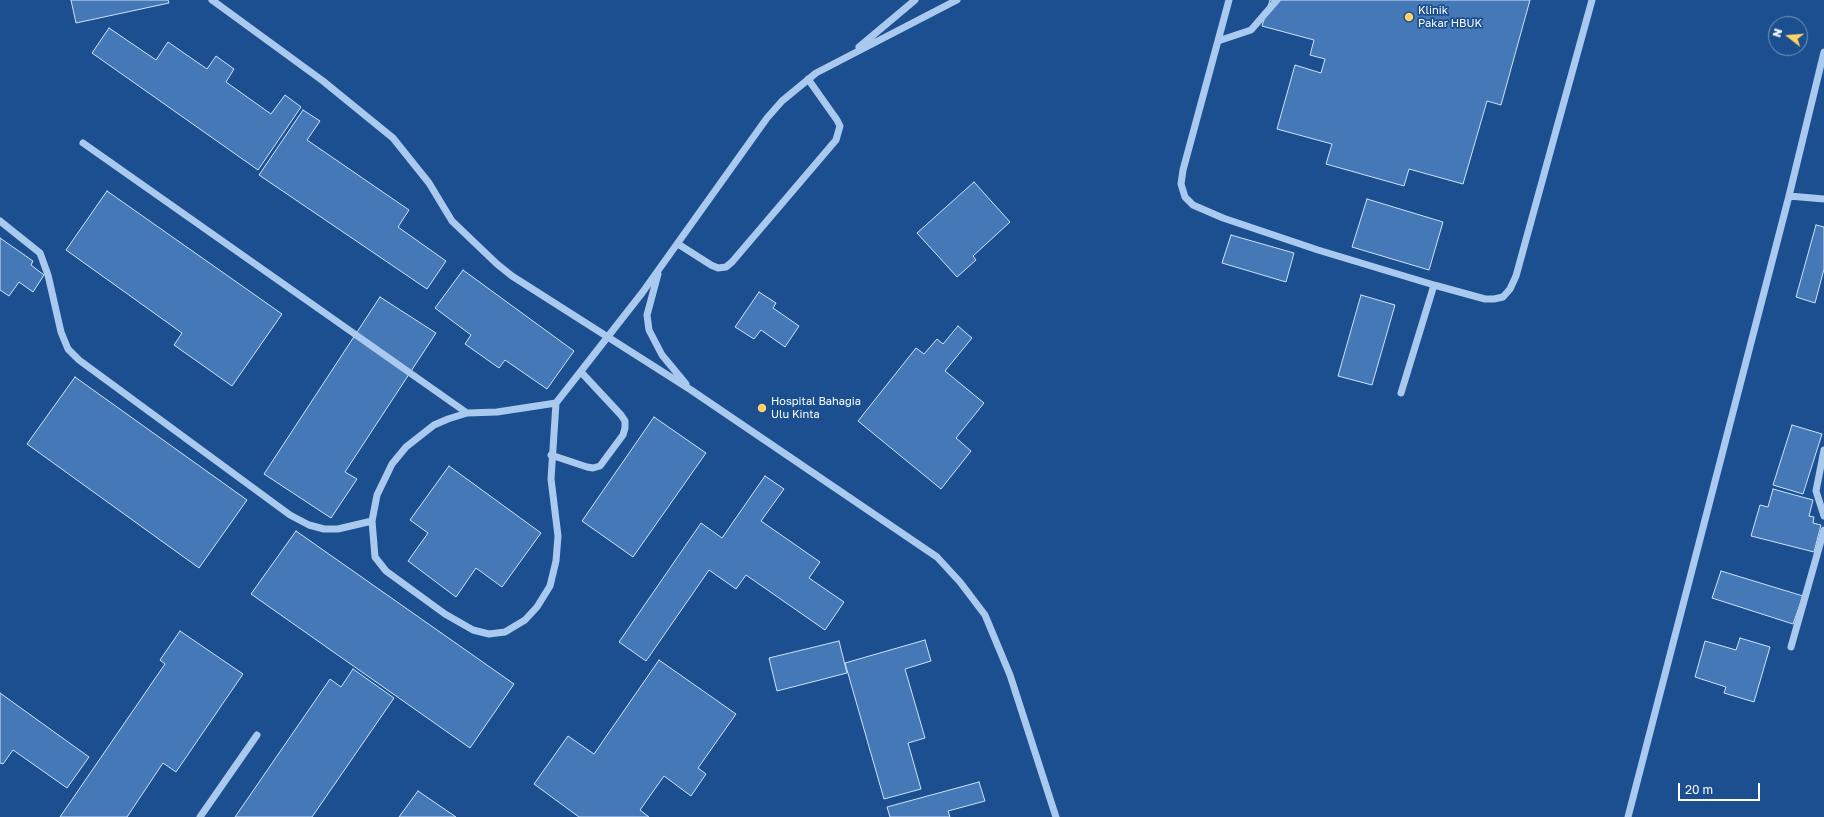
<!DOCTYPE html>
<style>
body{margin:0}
#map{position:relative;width:1824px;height:817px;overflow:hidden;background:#1b4f8f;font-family:"Golos Text",sans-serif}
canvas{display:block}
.north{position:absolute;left:1768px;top:16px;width:40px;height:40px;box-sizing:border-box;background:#1b4f8f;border:1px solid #7695bc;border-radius:50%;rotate:287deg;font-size:11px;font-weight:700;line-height:16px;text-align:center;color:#fff}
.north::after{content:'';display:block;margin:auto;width:14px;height:18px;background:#ffd166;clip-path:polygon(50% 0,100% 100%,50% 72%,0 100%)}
.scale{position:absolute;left:1678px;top:783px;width:82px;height:18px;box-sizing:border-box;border:2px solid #fff;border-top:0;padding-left:5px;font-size:12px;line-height:14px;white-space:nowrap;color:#fff;-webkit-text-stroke:3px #1b4f8f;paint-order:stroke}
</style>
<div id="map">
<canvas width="1824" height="817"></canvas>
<div class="north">N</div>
<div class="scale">20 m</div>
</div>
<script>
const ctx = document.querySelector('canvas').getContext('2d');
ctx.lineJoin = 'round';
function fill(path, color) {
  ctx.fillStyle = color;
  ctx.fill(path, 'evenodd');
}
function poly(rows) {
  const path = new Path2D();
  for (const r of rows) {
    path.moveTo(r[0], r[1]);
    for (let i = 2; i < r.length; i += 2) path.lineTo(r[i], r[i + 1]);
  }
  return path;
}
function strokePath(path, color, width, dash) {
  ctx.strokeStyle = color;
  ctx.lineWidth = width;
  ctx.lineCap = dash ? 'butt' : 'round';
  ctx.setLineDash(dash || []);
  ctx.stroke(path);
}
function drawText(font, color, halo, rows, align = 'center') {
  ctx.font = font + ' "Golos Text",sans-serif';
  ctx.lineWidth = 3.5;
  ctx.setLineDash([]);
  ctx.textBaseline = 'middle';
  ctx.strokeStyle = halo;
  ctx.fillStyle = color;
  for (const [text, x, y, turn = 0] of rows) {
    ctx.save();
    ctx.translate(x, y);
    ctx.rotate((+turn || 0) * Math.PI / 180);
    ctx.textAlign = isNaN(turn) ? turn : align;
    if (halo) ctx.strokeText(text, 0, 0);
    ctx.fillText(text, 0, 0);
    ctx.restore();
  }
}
const building = poly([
 [71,0,168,0,169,3,76,23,71,0],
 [1270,0,1530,0,1501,105,1487,101,1463,184,1409,169,1404,186,1326,164,1332,144,1277,129,1295,65,1321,73,1325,59,1310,55,1314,40,1262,26,1270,0],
 [109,28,156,60,168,42,207,69,216,56,234,69,226,82,271,114,285,95,301,107,258,170,92,53,109,28],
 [303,110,320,121,307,140,409,210,398,227,446,261,427,289,259,175,303,110],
 [974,182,1010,222,973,256,976,260,957,277,917,233,974,182],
 [107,191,282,314,232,386,174,345,182,333,66,250,107,191],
 [1367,199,1443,222,1429,270,1352,247,1367,199],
 [1816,225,1824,227,1824,269,1815,303,1796,297,1816,225],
 [1231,235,1294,253,1286,282,1222,263,1231,235],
 [0,238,33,261,31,265,44,275,33,292,19,282,9,296,0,290,0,238],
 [463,270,574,351,547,389,505,360,499,368,465,344,471,335,435,308,463,270],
 [759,292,776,303,773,308,799,326,785,347,761,330,754,339,735,327,759,292],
 [1361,295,1395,305,1372,385,1338,376,1361,295],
 [380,297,436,333,345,472,357,479,331,518,264,474,380,297],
 [958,326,972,338,945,371,984,403,956,438,971,451,941,489,858,421,916,348,924,354,937,339,943,344,958,326],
 [75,377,247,500,199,568,27,444,75,377],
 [654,417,706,453,633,557,582,521,654,417],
 [1792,425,1822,434,1803,494,1773,485,1792,425],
 [449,466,541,533,502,587,476,568,456,597,408,561,428,533,410,520,449,466],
 [765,476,784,489,761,521,820,562,809,578,844,602,825,630,746,575,736,589,709,570,646,661,619,642,701,523,722,538,765,476],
 [1773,489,1813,500,1809,516,1814,517,1813,523,1821,525,1814,552,1751,536,1760,505,1768,507,1773,489],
 [296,531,514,684,470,748,251,594,296,531],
 [1721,571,1803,596,1793,624,1712,598,1721,571],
 [180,631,243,674,176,772,163,763,127,817,60,817,165,664,160,660,180,631],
 [1740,638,1770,647,1754,702,1724,693,1726,687,1695,677,1705,641,1736,650,1740,638],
 [925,640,931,661,905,669,925,738,908,743,921,789,884,799,845,663,925,640],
 [839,641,847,673,777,691,769,658,839,641],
 [659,660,736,714,698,768,706,774,691,796,664,776,640,810,649,817,579,817,534,784,568,736,594,754,659,660],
 [353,669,394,698,312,817,235,817,330,679,341,687,353,669],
 [0,693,89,757,67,788,13,750,3,764,0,763,0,693],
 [979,782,985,801,948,811,950,817,890,817,887,807,979,782],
 [418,791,456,817,399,817,418,791]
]);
const minor = poly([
 [212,0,323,81,393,138,429,183,452,221,497,264,512,276,691,390,937,557,960,582,985,615,1010,675,1056,817],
 [1229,0,1183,170,1181,184,1185,197,1193,205,1223,218,1318,250,1434,285,1485,299,1494,299,1503,297,1510,289,1516,276,1592,0],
 [1218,41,1251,30,1277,0],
 [859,47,915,0],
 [83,143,467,413],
 [1789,196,1824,199],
 [0,221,40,253,48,275,61,332,68,349,79,360,290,515,309,525,324,529,338,529,372,521],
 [678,244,711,265,718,268,726,267,732,262,836,140,840,126,837,120,808,79],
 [658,274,647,315,649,330,662,355,686,384],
 [1401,393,1434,285],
 [556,403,497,412,467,413,448,419,434,425,406,447,392,464,377,495,372,521,375,557,386,571,445,614,473,630,489,634,505,632,525,620,537,607,550,586,556,561,558,536,551,479,556,403,642,293,767,118,782,101,816,73,957,0],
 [1824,450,1816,491,1824,516],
 [551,455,587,467,593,468,600,466,623,435,625,428,625,421,621,415,581,372],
 [1791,647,1824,530],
 [200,817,257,735],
 [1628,817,1789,196,1824,52]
]);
const markers = [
 [1409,17,5,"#ffd166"],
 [762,408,5,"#ffd166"]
];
const poiNames = [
 ["Klinik",1418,11],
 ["Pakar HBUK",1418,24],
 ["Hospital Bahagia",771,402],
 ["Ulu Kinta",771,415]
];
fill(building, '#4478b7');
strokePath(building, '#cfe3fa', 1);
strokePath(minor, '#a9c9ee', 7);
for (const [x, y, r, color] of markers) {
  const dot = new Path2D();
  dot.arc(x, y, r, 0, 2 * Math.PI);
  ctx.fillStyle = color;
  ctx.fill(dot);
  strokePath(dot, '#1b4f8f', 1.5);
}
drawText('11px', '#fff', '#1b4f8f', poiNames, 'left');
</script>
